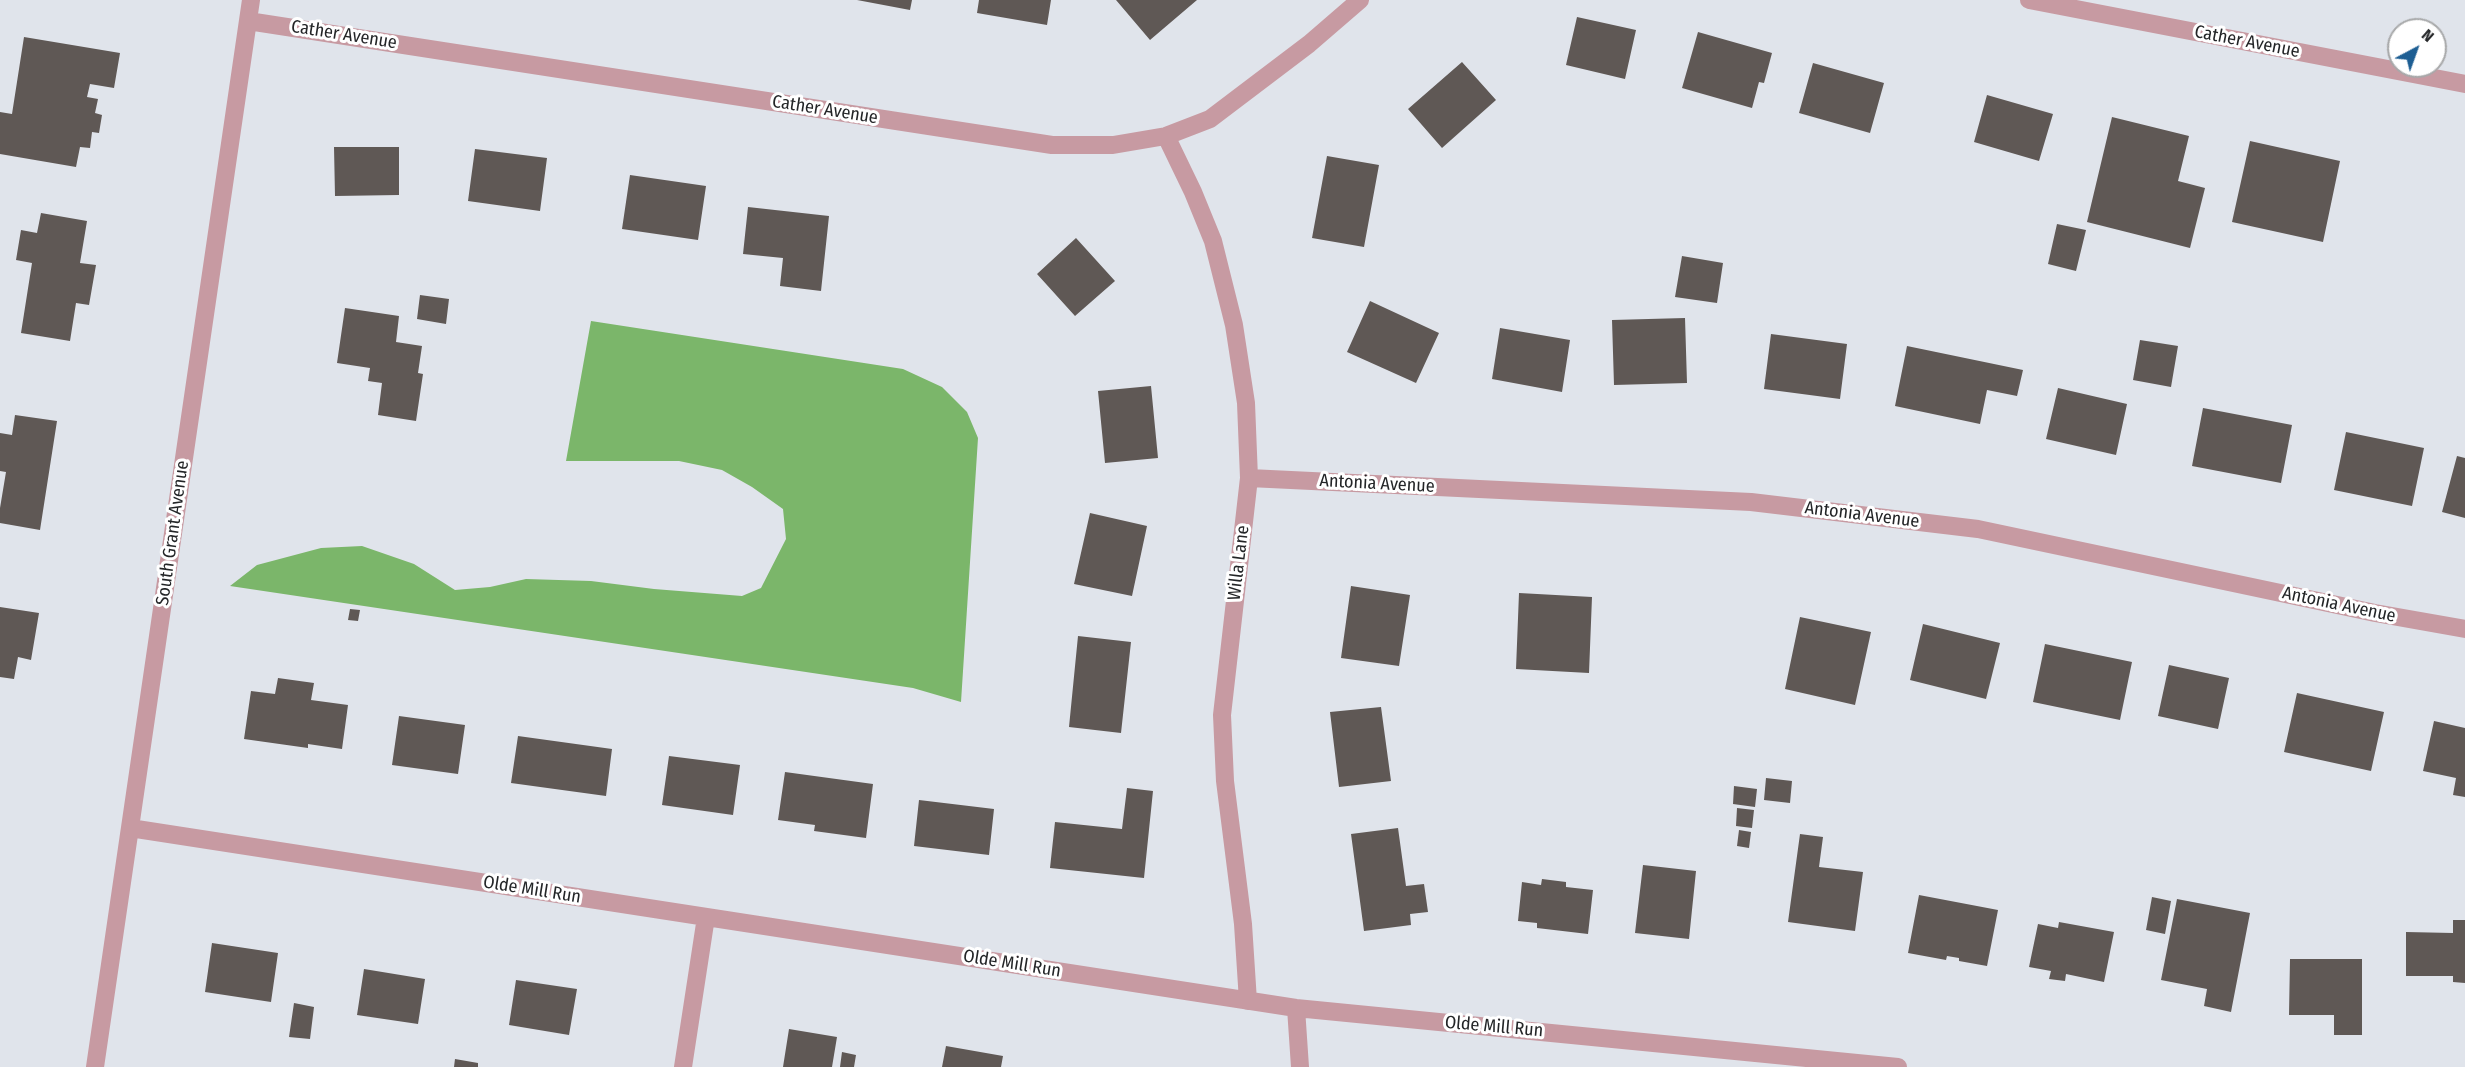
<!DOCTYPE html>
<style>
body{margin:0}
#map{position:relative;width:2465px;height:1067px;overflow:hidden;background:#e0e4eb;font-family:"Fira Sans Condensed",sans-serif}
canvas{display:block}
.north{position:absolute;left:2387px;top:18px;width:60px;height:60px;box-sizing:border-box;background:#fff;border:2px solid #a7a8a9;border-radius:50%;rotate:41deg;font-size:16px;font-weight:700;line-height:24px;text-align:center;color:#232527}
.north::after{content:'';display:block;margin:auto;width:21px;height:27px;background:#1d5e93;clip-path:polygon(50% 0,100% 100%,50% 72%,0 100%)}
</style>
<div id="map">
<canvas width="2465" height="1067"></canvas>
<div class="north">N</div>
</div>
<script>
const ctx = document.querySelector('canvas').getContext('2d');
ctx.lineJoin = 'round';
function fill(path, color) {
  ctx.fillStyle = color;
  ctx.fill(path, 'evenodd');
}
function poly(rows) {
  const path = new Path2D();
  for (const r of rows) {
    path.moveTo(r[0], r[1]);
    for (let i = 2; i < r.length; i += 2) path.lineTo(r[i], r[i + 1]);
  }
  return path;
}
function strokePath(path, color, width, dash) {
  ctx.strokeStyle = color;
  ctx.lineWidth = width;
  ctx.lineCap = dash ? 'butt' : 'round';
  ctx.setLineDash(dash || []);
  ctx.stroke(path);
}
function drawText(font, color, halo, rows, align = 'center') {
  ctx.font = font + ' "Fira Sans Condensed",sans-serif';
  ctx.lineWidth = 6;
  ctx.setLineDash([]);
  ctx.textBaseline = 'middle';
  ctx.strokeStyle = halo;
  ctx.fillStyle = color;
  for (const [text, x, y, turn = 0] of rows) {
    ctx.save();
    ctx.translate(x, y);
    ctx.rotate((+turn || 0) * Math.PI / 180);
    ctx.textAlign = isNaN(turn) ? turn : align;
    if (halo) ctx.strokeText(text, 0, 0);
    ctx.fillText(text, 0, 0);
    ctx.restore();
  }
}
const forest = poly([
 [591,321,903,369,942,387,967,412,978,438,961,702,913,688,230,586,257,565,321,548,362,546,414,564,455,590,490,587,526,579,591,581,654,589,742,596,761,588,786,539,783,509,752,487,722,470,679,461,566,461]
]);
const building = poly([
 [857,0,912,0,910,10],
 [979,0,1051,0,1047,25,977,13],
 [1116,0,1197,0,1150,40],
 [1577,17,1636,30,1625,79,1566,65],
 [1698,32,1772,53,1764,83,1759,82,1752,108,1682,88],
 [24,37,120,53,114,88,90,84,87,97,98,99,95,113,102,115,99,133,92,132,90,148,80,147,76,167,0,154,0,112,12,114],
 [1462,62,1496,100,1442,148,1408,109],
 [1813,63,1884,83,1870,133,1799,113],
 [1987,95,2053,114,2039,161,1974,142],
 [2112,117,2189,136,2178,181,2205,188,2190,248,2087,222],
 [2250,141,2340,161,2323,242,2232,222],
 [334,147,399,147,399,195,335,196],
 [475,149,547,158,540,211,468,201],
 [1327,156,1379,165,1364,247,1312,238],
 [630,175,706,186,698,240,622,229],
 [748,207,829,216,821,291,780,286,783,258,743,254],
 [41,213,87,221,80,263,96,265,89,305,76,303,70,341,21,333,32,263,16,260,21,230,37,233],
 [2057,224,2086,230,2076,271,2048,264],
 [1076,238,1115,281,1075,316,1037,274],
 [1682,256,1723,263,1717,303,1675,297],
 [420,295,449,299,446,324,417,319],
 [1370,301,1439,333,1416,383,1347,352],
 [345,308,399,316,396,342,422,346,418,373,423,374,416,421,378,415,382,383,368,381,370,368,337,363],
 [1685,318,1687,383,1614,385,1612,320],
 [1500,328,1570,340,1562,392,1492,379],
 [1771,334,1847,344,1840,399,1764,389],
 [2140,340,2178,346,2171,387,2133,380],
 [1907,346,2023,370,2017,396,1987,390,1980,424,1895,406],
 [1151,386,1158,458,1105,463,1098,391],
 [2058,388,2127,404,2116,455,2046,439],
 [2203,408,2292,425,2281,483,2192,466],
 [15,415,57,421,40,530,0,523,0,508,6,472,0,471,0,433,12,435],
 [2346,432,2424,448,2412,506,2334,490],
 [2457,456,2465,458,2465,518,2442,512],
 [1090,513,1147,526,1132,596,1074,584],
 [1351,586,1410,595,1399,666,1341,658],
 [1519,593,1592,597,1589,673,1516,669],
 [0,607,39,613,31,660,18,657,14,679,0,677],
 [350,609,360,610,358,621,348,620],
 [1800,617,1871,632,1855,705,1785,689],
 [1923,624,2000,643,1986,699,1910,680],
 [1078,636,1131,642,1121,733,1069,727],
 [2045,644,2132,662,2120,720,2033,702],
 [2169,665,2229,678,2218,729,2158,716],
 [278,678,314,683,311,700,348,705,342,749,308,744,308,748,244,739,251,691,275,694],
 [2297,693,2384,712,2371,771,2284,752],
 [1381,707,1391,781,1339,787,1330,712],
 [399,716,465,725,458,774,392,765],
 [2434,721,2465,728,2465,797,2453,795,2456,778,2423,771],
 [518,736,612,749,606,796,511,783],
 [669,756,740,765,733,815,662,805],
 [785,772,873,784,866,838,814,831,815,825,778,820],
 [1766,778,1792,781,1790,803,1764,800],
 [1734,786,1757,789,1755,807,1733,804],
 [1127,788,1153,791,1144,878,1050,868,1055,822,1122,829],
 [919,800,994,809,989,855,914,846],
 [1737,808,1754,810,1752,828,1736,826],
 [1398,828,1406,886,1424,884,1428,912,1410,914,1411,925,1364,931,1351,834],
 [1739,830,1751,832,1749,848,1737,846],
 [1800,834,1823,837,1819,867,1863,872,1855,931,1788,922],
 [1643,865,1696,871,1689,939,1635,933],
 [1542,879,1566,882,1566,887,1593,890,1588,934,1537,928,1537,923,1518,921,1522,882,1541,885],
 [1919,895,1998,910,1987,966,1959,961,1959,958,1947,956,1946,960,1908,953],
 [2152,897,2171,901,2165,934,2146,930],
 [2177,899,2250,913,2231,1012,2204,1006,2207,989,2161,980],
 [2453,920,2465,920,2465,983,2453,982,2453,976,2406,976,2406,932,2453,933],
 [2059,922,2114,932,2104,982,2066,974,2065,981,2049,979,2051,971,2029,967,2038,924,2058,928],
 [212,943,278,953,271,1002,205,992],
 [2290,959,2362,959,2362,1035,2334,1035,2334,1015,2289,1015],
 [364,969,425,979,418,1024,357,1015],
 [516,980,577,989,569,1035,509,1025],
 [294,1003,314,1007,310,1039,289,1037],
 [789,1029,837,1037,832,1067,783,1067],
 [946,1046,1003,1056,1001,1067,942,1067],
 [842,1052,856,1055,854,1067,840,1067],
 [455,1059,478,1063,478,1067,454,1067]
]);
const minor = poly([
 [2029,0,2465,84],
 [248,21,1052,145,1113,145,1166,136,1210,119,1309,44,1360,0],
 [1166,136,1193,192,1213,241,1234,325,1246,403,1249,478,1222,715,1225,781,1243,924,1248,1001],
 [1249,478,1751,502,1978,529,2375,613,2465,629],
 [130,828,1296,1008,1898,1067],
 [1296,1008,1300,1067],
 [95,1067,251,0],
 [683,1067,706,917]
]);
const streetNames = [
 ["Cather Avenue",344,35,9],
 ["Cather Avenue",2247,42,11],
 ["Cather Avenue",825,110,9],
 ["Antonia Avenue",1377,484,3],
 ["Antonia Avenue",1862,515,7],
 ["South Grant Avenue",173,533,-82],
 ["Willa Lane",1239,563,-83],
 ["Antonia Avenue",2339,605,12],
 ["Olde Mill Run",532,890,9],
 ["Olde Mill Run",1012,964,9],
 ["Olde Mill Run",1494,1027,5]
];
fill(forest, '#7bb66a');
fill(building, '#5f5855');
strokePath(minor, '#c79aa2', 18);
drawText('18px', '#232527', '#fff', streetNames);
</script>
